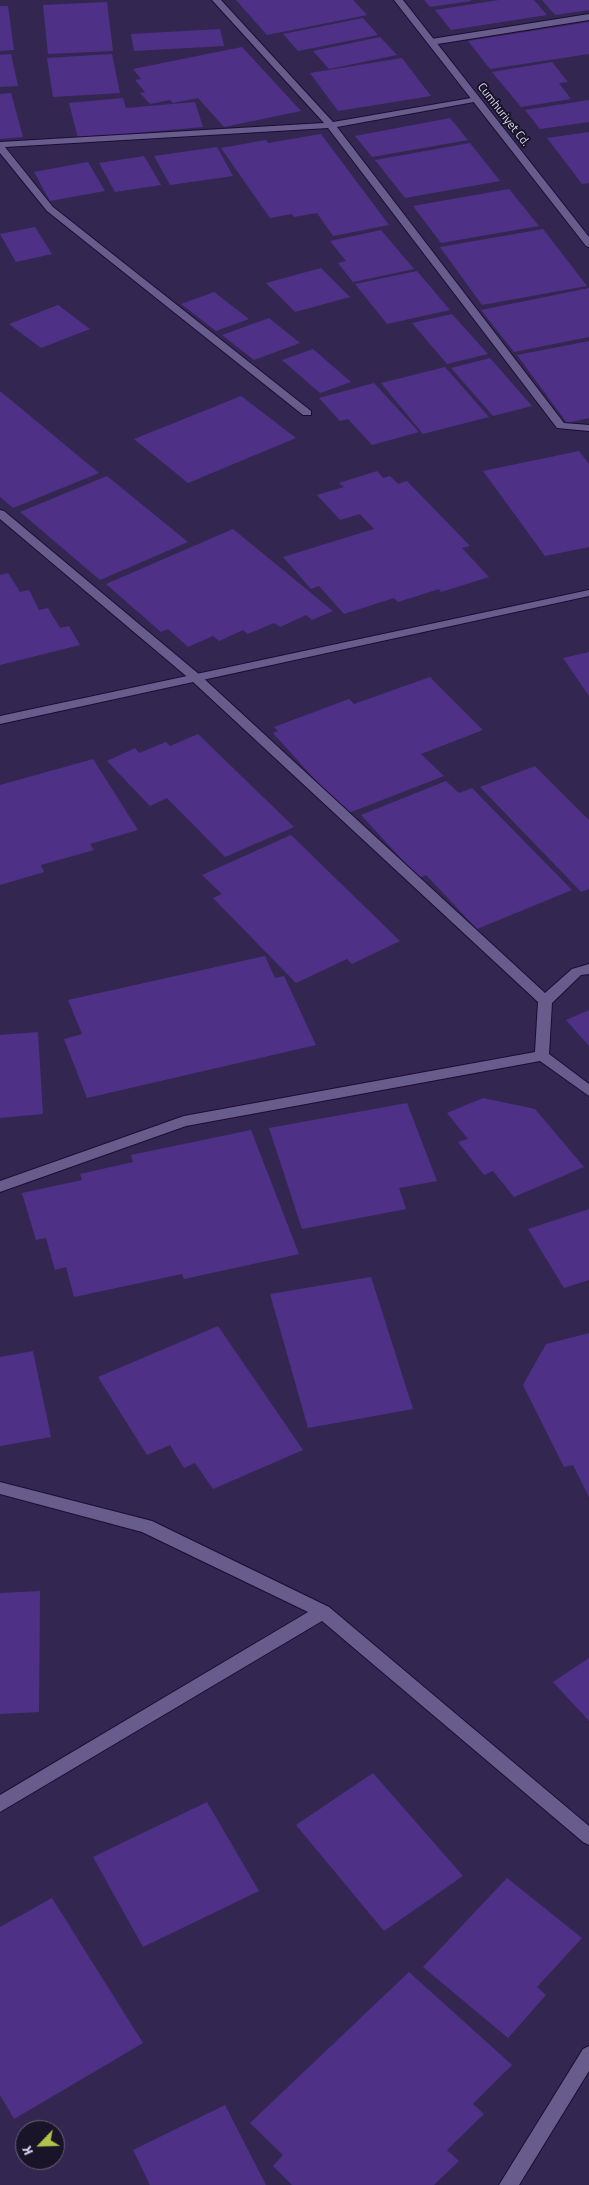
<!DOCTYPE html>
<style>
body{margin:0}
#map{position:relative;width:589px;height:2185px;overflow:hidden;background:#332751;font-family:"Titillium Web",sans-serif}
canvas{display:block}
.north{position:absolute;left:15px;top:2120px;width:50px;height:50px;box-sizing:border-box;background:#191427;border:1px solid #676278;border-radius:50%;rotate:246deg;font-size:14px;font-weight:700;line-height:20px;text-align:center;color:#dcd7f2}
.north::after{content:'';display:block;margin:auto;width:18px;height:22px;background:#b5c249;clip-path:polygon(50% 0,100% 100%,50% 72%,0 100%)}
</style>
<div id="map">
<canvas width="589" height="2185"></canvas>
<div class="north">K</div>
</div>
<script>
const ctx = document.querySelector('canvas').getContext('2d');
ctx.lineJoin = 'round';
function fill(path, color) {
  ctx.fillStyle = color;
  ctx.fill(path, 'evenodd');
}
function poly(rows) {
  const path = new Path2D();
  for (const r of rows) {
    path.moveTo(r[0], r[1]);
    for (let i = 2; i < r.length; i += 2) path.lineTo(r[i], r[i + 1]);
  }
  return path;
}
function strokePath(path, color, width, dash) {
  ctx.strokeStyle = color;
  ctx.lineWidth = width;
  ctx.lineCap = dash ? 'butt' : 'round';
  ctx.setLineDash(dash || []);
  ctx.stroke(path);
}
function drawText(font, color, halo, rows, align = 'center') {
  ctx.font = font + ' "Titillium Web",sans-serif';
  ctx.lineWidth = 4;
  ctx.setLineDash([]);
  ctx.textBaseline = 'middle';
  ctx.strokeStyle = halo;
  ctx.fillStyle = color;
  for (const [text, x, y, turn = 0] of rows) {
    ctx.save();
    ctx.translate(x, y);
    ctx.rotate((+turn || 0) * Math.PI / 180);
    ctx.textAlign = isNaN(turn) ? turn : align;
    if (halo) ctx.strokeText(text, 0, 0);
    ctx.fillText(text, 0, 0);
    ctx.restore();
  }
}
const building = poly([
 [236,0,353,0,367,15,267,35],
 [424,0,471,0,471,1,430,7],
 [499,0,534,0,547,15,451,30,435,10],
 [542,0,589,0,589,10,555,15],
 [107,2,113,51,48,54,43,5],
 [0,6,8,6,14,50,0,51],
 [363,18,378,35,298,51,283,34],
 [589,22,589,54,490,69,468,41],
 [220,29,224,46,134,51,131,34],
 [380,37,397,55,329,69,313,51],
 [242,47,301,111,224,127,198,98,173,103,170,100,150,104,140,93,145,92,135,80,141,79,133,69],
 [11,54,18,86,0,87,0,55],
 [112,54,120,93,53,97,47,58],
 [402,58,431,96,338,111,310,73],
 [552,62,568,82,559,83,571,99,521,107,492,72],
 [11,93,23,137,0,139,0,94],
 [123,98,126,108,195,102,203,127,78,138,69,103],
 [589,100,589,122,540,129,525,110],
 [450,118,468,140,372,157,355,136],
 [589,132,589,183,582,184,547,138],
 [321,134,389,225,333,236,317,213,294,217,292,214,270,218,221,148,266,140,268,143],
 [470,143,500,181,405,198,375,160],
 [217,147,233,176,170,185,154,156],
 [144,156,161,185,115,192,99,163],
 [88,162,105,191,50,201,34,172],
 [509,189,539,226,441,243,413,206],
 [35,227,52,254,16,262,0,234],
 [543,229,587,286,482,305,440,247],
 [381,230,414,269,353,282,338,263,346,261,330,241],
 [321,268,350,297,295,312,266,283],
 [417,271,450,310,387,324,355,284],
 [589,288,589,337,514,352,481,310],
 [214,292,249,319,216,331,181,304],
 [58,305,90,329,41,348,9,324],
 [452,314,488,354,447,364,412,323],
 [269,318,300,343,254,360,222,335],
 [589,341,589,418,567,423,517,355],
 [313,349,351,382,320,393,282,360],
 [490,358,532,406,493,416,451,368],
 [445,367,489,417,423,434,381,383],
 [374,383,419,432,372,445,348,419,340,421,319,398],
 [0,391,99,473,13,508,0,497],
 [241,396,296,438,188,483,134,439],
 [579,451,589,464,589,547,545,556,483,471],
 [377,471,383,478,390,476,398,484,407,481,470,546,462,548,489,577,441,592,439,589,398,602,394,598,344,614,319,586,311,589,283,557,374,529,360,514,340,520,317,495,344,487,339,483],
 [107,476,188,542,100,580,20,512],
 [233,529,333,611,312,620,306,615,280,627,274,623,248,634,243,630,219,641,213,636,188,647,168,629,161,632,106,584],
 [8,573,20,592,29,590,39,610,48,608,60,628,69,626,80,645,0,665,0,575],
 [589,652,589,696,563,658],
 [430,677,483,730,421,754,444,776,346,814,273,733,278,731,274,727,349,699,354,704],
 [198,734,294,827,225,857,167,798,150,806,107,761,135,748,139,753,166,742,170,746],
 [93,759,138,830,90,844,94,850,41,865,44,872,0,885,0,785],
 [535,766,589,820,589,889,581,892,480,787],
 [446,781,459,793,472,788,572,890,477,929,426,875,419,878,361,815],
 [291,835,400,941,352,964,347,959,296,983,213,898,222,894,202,875],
 [265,956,275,978,284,976,316,1045,87,1098,64,1039,82,1034,68,1000],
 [589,1010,589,1046,566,1020],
 [38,1032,43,1114,0,1118,0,1035],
 [483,1098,535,1109,584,1167,514,1197,493,1171,484,1175,458,1142,468,1139,447,1113],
 [407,1103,437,1181,399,1188,406,1209,302,1229,269,1128],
 [251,1130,299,1254,184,1279,182,1274,74,1297,66,1267,55,1270,46,1238,36,1240,22,1193,82,1180,80,1174,133,1162,131,1155],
 [589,1209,589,1280,564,1288,528,1229],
 [371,1277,413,1409,308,1428,270,1294],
 [218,1326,303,1450,213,1489,195,1463,184,1468,170,1445,147,1455,98,1377],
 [589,1333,589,1497,573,1465,564,1467,523,1385,546,1344],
 [33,1351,51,1437,0,1446,0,1357],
 [40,1591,39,1712,0,1714,0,1593],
 [589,1658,589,1721,553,1682],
 [373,1773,463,1876,384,1931,296,1825],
 [207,1802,259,1891,143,1947,93,1857],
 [507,1878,582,1938,537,1987,546,1995,508,2038,423,1967],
 [52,1898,143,2043,14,2119,0,2095,0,1927],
 [409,1972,512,2065,473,2104,484,2114,447,2150,459,2161,434,2185,292,2185,273,2166,283,2155,250,2123],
 [225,2105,266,2185,150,2185,133,2150]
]);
const minor = poly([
 [212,0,221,0,333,122,477,97,479,99,474,102,337,127,564,423,589,425,589,431,557,428,328,128,5,147,53,207,311,411,311,415,303,415,47,211,0,153,0,142,324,123,212,0],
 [589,14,589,20,431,45,427,42,431,39,589,14],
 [0,510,4,511,200,675,545,993,572,969,589,964,589,974,581,975,552,1003,549,1054,589,1084,589,1096,540,1061,186,1126,0,1192,0,1181,184,1116,535,1052,538,1002,192,681,0,519,0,510],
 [0,1482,152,1521,329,1607,589,1826,589,1845,583,1842,322,1621,0,1812,0,1795,308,1612,142,1532,0,1494,0,1482],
 [589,2046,589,2071,519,2185,499,2185,583,2049,589,2046]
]);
const secondary = poly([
 [394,0,403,0,589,237,589,247,586,246,394,0],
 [589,590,589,596,0,724,0,716,589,590]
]);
const farStreetnames = [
 ["Cumhuriyet Cd.",503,115,52]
];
fill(building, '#4e3187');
strokePath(minor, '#1b0d35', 2);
strokePath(secondary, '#1b0d35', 2);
fill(minor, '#675c8b');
fill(secondary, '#675c8b');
drawText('12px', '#dcd7f2', '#191427', farStreetnames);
</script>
